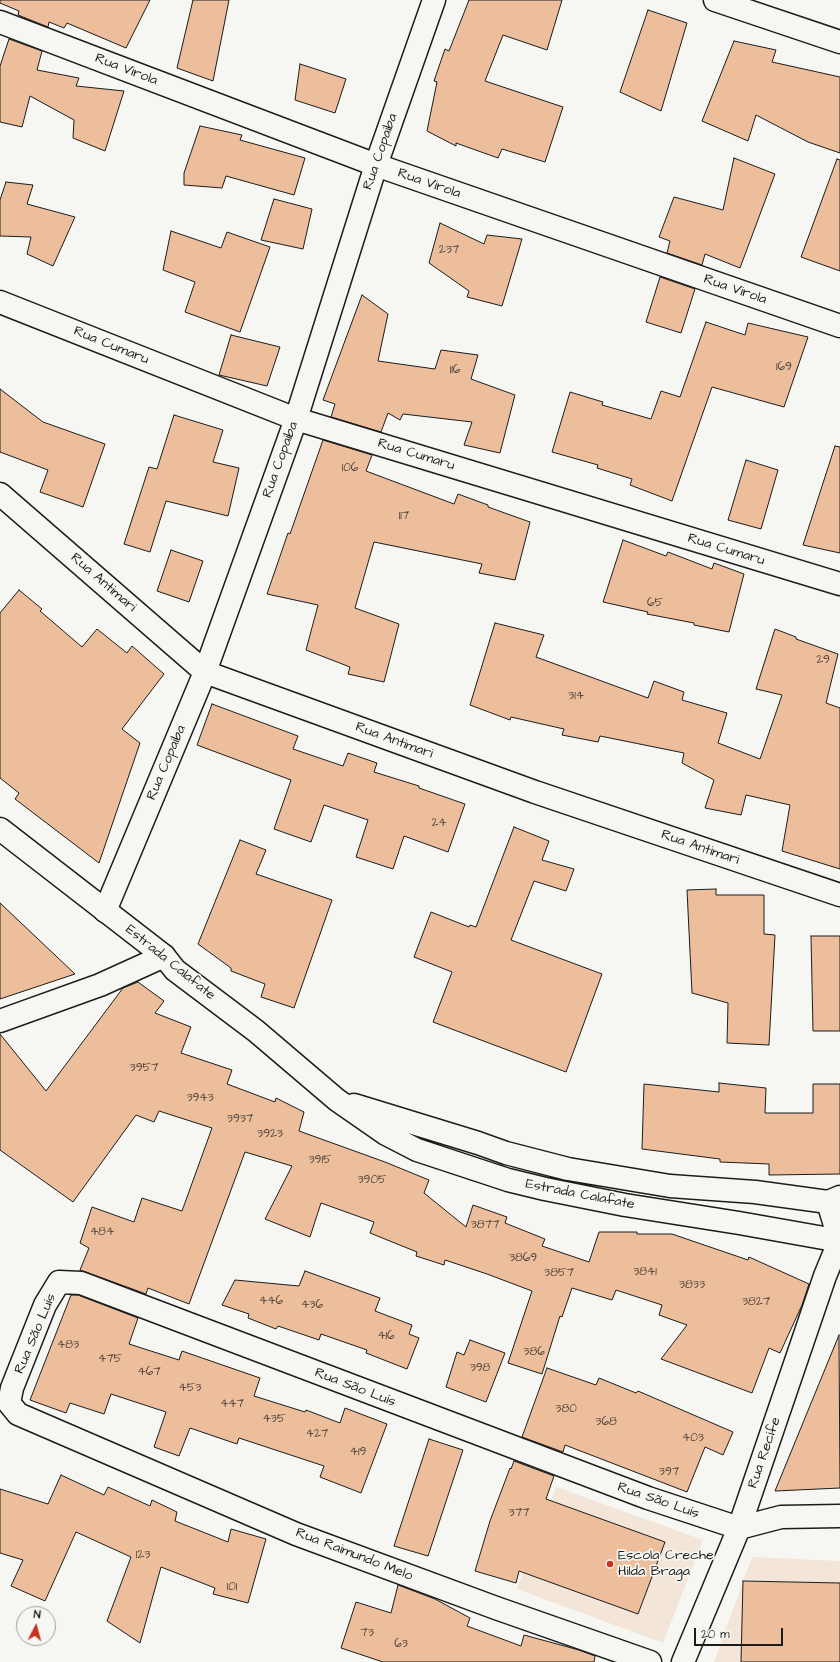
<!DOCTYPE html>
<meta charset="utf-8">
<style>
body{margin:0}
#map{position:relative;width:840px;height:1662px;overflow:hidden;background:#f6f6f2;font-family:"Architects Daughter",sans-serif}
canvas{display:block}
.north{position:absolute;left:16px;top:1606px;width:40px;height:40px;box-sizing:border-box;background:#f6f6f2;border:1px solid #9f9f9c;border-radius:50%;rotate:6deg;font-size:11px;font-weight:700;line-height:16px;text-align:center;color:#1c1c1c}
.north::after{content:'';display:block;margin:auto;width:14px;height:18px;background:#c8321e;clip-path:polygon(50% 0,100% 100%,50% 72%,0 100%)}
.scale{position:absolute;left:694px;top:1628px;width:89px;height:18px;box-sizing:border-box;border:2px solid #1c1c1c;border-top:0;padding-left:5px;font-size:12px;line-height:14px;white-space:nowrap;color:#1c1c1c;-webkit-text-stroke:3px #f6f6f2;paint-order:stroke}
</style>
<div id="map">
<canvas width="840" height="1662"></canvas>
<div class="north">N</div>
<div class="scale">20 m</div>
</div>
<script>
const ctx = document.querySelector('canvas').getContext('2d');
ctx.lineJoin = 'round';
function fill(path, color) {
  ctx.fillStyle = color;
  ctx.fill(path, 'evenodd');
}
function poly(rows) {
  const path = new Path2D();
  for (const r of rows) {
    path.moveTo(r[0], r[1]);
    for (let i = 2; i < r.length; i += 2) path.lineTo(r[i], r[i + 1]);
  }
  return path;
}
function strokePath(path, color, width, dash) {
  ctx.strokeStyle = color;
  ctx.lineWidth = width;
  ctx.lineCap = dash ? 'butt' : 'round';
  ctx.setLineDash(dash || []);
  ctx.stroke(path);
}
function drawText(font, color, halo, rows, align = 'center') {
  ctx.font = font + ' "Architects Daughter",sans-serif';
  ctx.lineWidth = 3.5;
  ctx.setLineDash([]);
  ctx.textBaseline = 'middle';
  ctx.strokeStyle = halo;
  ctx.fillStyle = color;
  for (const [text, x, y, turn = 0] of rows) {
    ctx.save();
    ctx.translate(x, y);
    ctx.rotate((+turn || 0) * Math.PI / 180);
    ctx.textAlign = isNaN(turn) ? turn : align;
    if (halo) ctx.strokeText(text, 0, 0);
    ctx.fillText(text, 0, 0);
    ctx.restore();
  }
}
const built = poly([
 [556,1487,703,1540,663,1643,517,1589],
 [752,1557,840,1561,840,1662,714,1662]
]);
const building = poly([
 [0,0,150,0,126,48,67,23,64,28,49,22,48,27,18,15,19,11,0,3,0,0],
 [193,0,229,0,213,81,177,68,193,0],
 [469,0,562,0,547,50,503,35,485,81,563,107,545,162,502,149,498,158,456,143,456,146,427,131,437,82,434,81,445,49,449,51,469,0],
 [648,10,687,23,661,111,620,92,648,10],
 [9,39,42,51,37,70,79,78,76,86,124,91,105,151,73,138,74,120,30,96,22,127,0,122,0,66,9,39],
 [734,41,776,50,772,62,840,77,840,153,808,142,756,115,748,141,702,121,734,41],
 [300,64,346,79,335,113,295,100,300,64],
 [200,126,242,135,240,140,305,158,294,195,226,176,222,188,184,185,184,173,200,126],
 [734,158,775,174,740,268,705,254,702,265,667,253,670,241,659,237,674,197,723,210,734,158],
 [837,159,840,160,840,271,801,257,837,159],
 [6,182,33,185,27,204,75,217,53,266,27,254,31,237,0,236,0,200,6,182],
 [274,199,312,209,303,249,261,240,274,199],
 [440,223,484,244,487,235,522,239,502,306,467,297,469,291,429,263,440,223],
 [171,231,221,248,227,232,270,247,240,332,185,312,195,282,163,270,171,231],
 [660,277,695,289,681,333,646,322,660,277],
 [362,295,388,314,378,361,435,369,441,350,478,355,471,379,515,395,500,453,464,445,472,422,403,414,400,420,388,413,381,432,331,417,335,404,323,400,362,295],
 [706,322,745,335,748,323,808,337,784,407,712,387,672,501,630,485,632,479,597,468,598,465,552,452,570,392,603,402,602,405,651,419,661,391,680,397,706,322],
 [231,335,280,347,267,386,219,375,231,335],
 [0,389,43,422,105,444,83,507,40,492,48,470,0,452,0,389],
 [174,415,223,430,213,462,239,468,228,516,166,501,150,552,124,544,149,467,157,469,174,415],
 [323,440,372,455,366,471,454,504,458,494,488,505,488,507,530,522,515,580,479,573,482,564,374,542,355,608,399,624,384,682,348,674,350,667,306,650,318,605,267,594,288,533,290,534,323,440],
 [835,446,840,447,840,553,803,545,835,446],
 [746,460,778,470,761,529,728,520,746,460],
 [623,540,666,556,668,552,712,569,714,563,744,574,729,632,694,625,694,623,647,614,648,612,603,602,623,540],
 [171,550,203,561,189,602,157,591,171,550],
 [19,590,42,609,40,611,82,647,97,629,127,653,132,646,164,674,122,729,140,743,99,863,15,799,19,793,0,778,0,613,19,590],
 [495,623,544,635,536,657,648,698,654,681,684,692,682,700,727,713,718,743,760,759,782,695,756,689,775,629,796,637,796,639,838,654,826,703,840,708,840,869,782,851,790,805,746,795,741,815,705,808,714,780,682,763,684,753,600,736,598,742,562,735,564,729,511,717,510,720,470,705,495,623],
 [212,704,298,736,293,749,343,766,348,753,377,763,374,772,419,786,419,788,465,804,448,852,404,836,393,869,356,857,368,820,324,805,311,842,274,829,291,780,197,745,212,704],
 [514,827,549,841,542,860,574,869,566,891,534,881,511,940,602,974,566,1072,433,1022,452,972,414,957,431,912,469,927,470,925,476,927,514,827],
 [240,840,266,850,256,874,332,900,294,1008,261,997,265,984,231,971,231,968,198,944,240,840],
 [716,889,716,895,764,895,764,934,775,935,769,1045,727,1043,728,1003,692,993,687,890,716,889],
 [0,903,75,974,0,999,0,903],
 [811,936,840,936,840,1031,813,1031,811,936],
 [138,982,164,1001,155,1013,191,1027,181,1053,232,1070,227,1084,275,1102,276,1098,304,1112,299,1131,385,1162,429,1180,424,1193,466,1227,473,1205,507,1217,505,1223,545,1239,542,1246,589,1262,599,1232,637,1232,637,1234,672,1234,748,1260,749,1257,809,1284,802,1305,780,1353,769,1348,752,1393,661,1359,687,1325,659,1315,662,1305,616,1290,612,1300,572,1288,562,1317,560,1316,542,1374,508,1363,532,1291,487,1274,445,1260,444,1265,416,1256,417,1252,370,1233,374,1222,321,1203,310,1237,265,1219,292,1166,245,1152,189,1304,148,1288,146,1294,80,1270,89,1248,80,1243,92,1207,134,1222,142,1198,182,1211,212,1128,159,1111,154,1122,136,1115,73,1202,0,1150,0,1034,46,1091,123,988,138,982],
 [719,1083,766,1088,765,1113,813,1113,813,1084,840,1084,840,1174,769,1175,769,1164,720,1162,720,1159,642,1149,644,1084,719,1092,719,1083],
 [305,1271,380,1298,375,1311,412,1325,409,1334,419,1338,407,1369,366,1353,367,1350,321,1334,319,1340,278,1326,276,1329,248,1318,249,1314,222,1305,235,1280,299,1286,305,1271],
 [71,1295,78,1295,138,1318,129,1344,179,1360,182,1351,260,1378,254,1396,305,1412,306,1410,340,1423,345,1408,387,1424,361,1493,320,1477,324,1466,239,1438,237,1444,190,1428,179,1456,154,1447,166,1412,111,1394,104,1414,70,1403,66,1413,30,1400,71,1295],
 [839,1335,840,1488,775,1491,839,1335],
 [470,1340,505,1353,486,1402,446,1387,457,1352,464,1355,470,1340],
 [547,1368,596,1385,599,1378,636,1393,638,1391,733,1432,723,1455,705,1447,687,1492,565,1445,563,1452,522,1437,547,1368],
 [429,1439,463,1450,428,1556,394,1546,429,1439],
 [514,1461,554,1476,546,1499,665,1542,638,1614,519,1571,516,1583,475,1571,490,1521,510,1468,511,1469,514,1461],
 [61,1475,104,1495,108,1487,150,1506,152,1500,177,1512,175,1521,228,1542,231,1529,266,1539,248,1603,213,1594,215,1588,161,1567,140,1643,107,1621,131,1557,76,1532,45,1601,11,1586,23,1560,0,1553,0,1489,48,1504,61,1475],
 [743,1581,840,1583,840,1662,741,1662,743,1581],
 [398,1585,435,1599,470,1618,467,1626,521,1646,524,1635,579,1650,595,1656,594,1662,383,1662,341,1648,356,1602,391,1613,398,1585]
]);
const street = poly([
 [715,0,840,42],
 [0,22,376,165,840,326],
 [0,302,296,419,840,584],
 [0,494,205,672,535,792,840,895],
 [105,911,205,672,296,419,376,165,434,0],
 [0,1021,100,985,164,956],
 [828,1202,840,1242],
 [650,1662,496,1608,296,1534,18,1414,9,1403,12,1388,45,1305,59,1282,81,1283,648,1498,739,1528,781,1517,840,1516],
 [683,1662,739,1528,825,1276,839,1242]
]);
const secondary = poly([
 [0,829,164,956,175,970,256,1031,337,1100,386,1134,417,1150,508,1180,545,1189,625,1205,739,1223,840,1241],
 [354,1105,478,1143,506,1153,568,1169,670,1186,755,1192,828,1202,840,1197]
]);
const markers = [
 [610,1564,4,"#c8321e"]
];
const numberNames = [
 ["237",449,250],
 ["169",784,367],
 ["116",455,370],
 ["106",350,468],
 ["117",404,516],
 ["65",655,603],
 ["29",823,660],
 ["314",576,696],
 ["24",439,823],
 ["3957",144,1068],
 ["3943",200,1098],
 ["3937",240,1119],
 ["3923",270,1134],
 ["3915",320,1160],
 ["3905",372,1180],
 ["3877",485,1225],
 ["484",102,1232],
 ["3869",523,1258],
 ["3841",645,1272],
 ["3857",559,1273],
 ["3833",692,1285],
 ["446",271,1301],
 ["3827",756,1302],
 ["436",312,1305],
 ["416",386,1336],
 ["483",68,1345],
 ["386",534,1352],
 ["475",110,1359],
 ["398",480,1368],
 ["467",149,1372],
 ["453",190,1388],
 ["447",232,1404],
 ["380",566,1409],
 ["435",274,1419],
 ["368",606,1422],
 ["427",317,1434],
 ["403",693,1438],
 ["419",358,1452],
 ["397",669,1472],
 ["377",519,1513],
 ["123",143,1555],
 ["101",232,1587],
 ["73",367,1633],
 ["63",401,1644]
];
const streetNames = [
 ["Rua Virola",126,70,21],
 ["Rua Copaiba",381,152,-71],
 ["Rua Virola",429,184,19],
 ["Rua Virola",735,290,19],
 ["Rua Cumaru",111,346,22],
 ["Rua Cumaru",416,455,17],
 ["Rua Copaiba",281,460,-70],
 ["Rua Cumaru",726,550,17],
 ["Rua Antimari",103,583,41],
 ["Rua Antimari",394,741,20],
 ["Rua Copaiba",167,763,-67],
 ["Rua Antimari",700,848,19],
 ["Estrada Calafate",170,963,39],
 ["Estrada Calafate",580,1195,11],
 ["Rua São Luís",36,1334,-67],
 ["Rua São Luís",355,1388,21],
 ["Rua Recife",765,1453,-71],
 ["Rua São Luís",658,1501,19],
 ["Rua Raimundo Melo",354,1555,21]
];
const poiNames = [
 ["Escola Creche",618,1556],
 ["Hilda Braga",618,1572]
];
fill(built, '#f3e5d8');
fill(building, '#ecbe9c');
strokePath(building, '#1c1c1c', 1);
strokePath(street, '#1c1c1c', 25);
strokePath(secondary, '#1c1c1c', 25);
strokePath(street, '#f6f6f2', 22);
strokePath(secondary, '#f6f6f2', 22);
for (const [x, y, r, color] of markers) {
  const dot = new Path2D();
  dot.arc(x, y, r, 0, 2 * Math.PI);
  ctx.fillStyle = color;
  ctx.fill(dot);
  strokePath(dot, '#f6f6f2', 1.5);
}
drawText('12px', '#50443c', null, numberNames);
drawText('14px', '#1c1c1c', '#f6f6f2', streetNames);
drawText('14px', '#1c1c1c', '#f6f6f2', poiNames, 'left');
</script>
